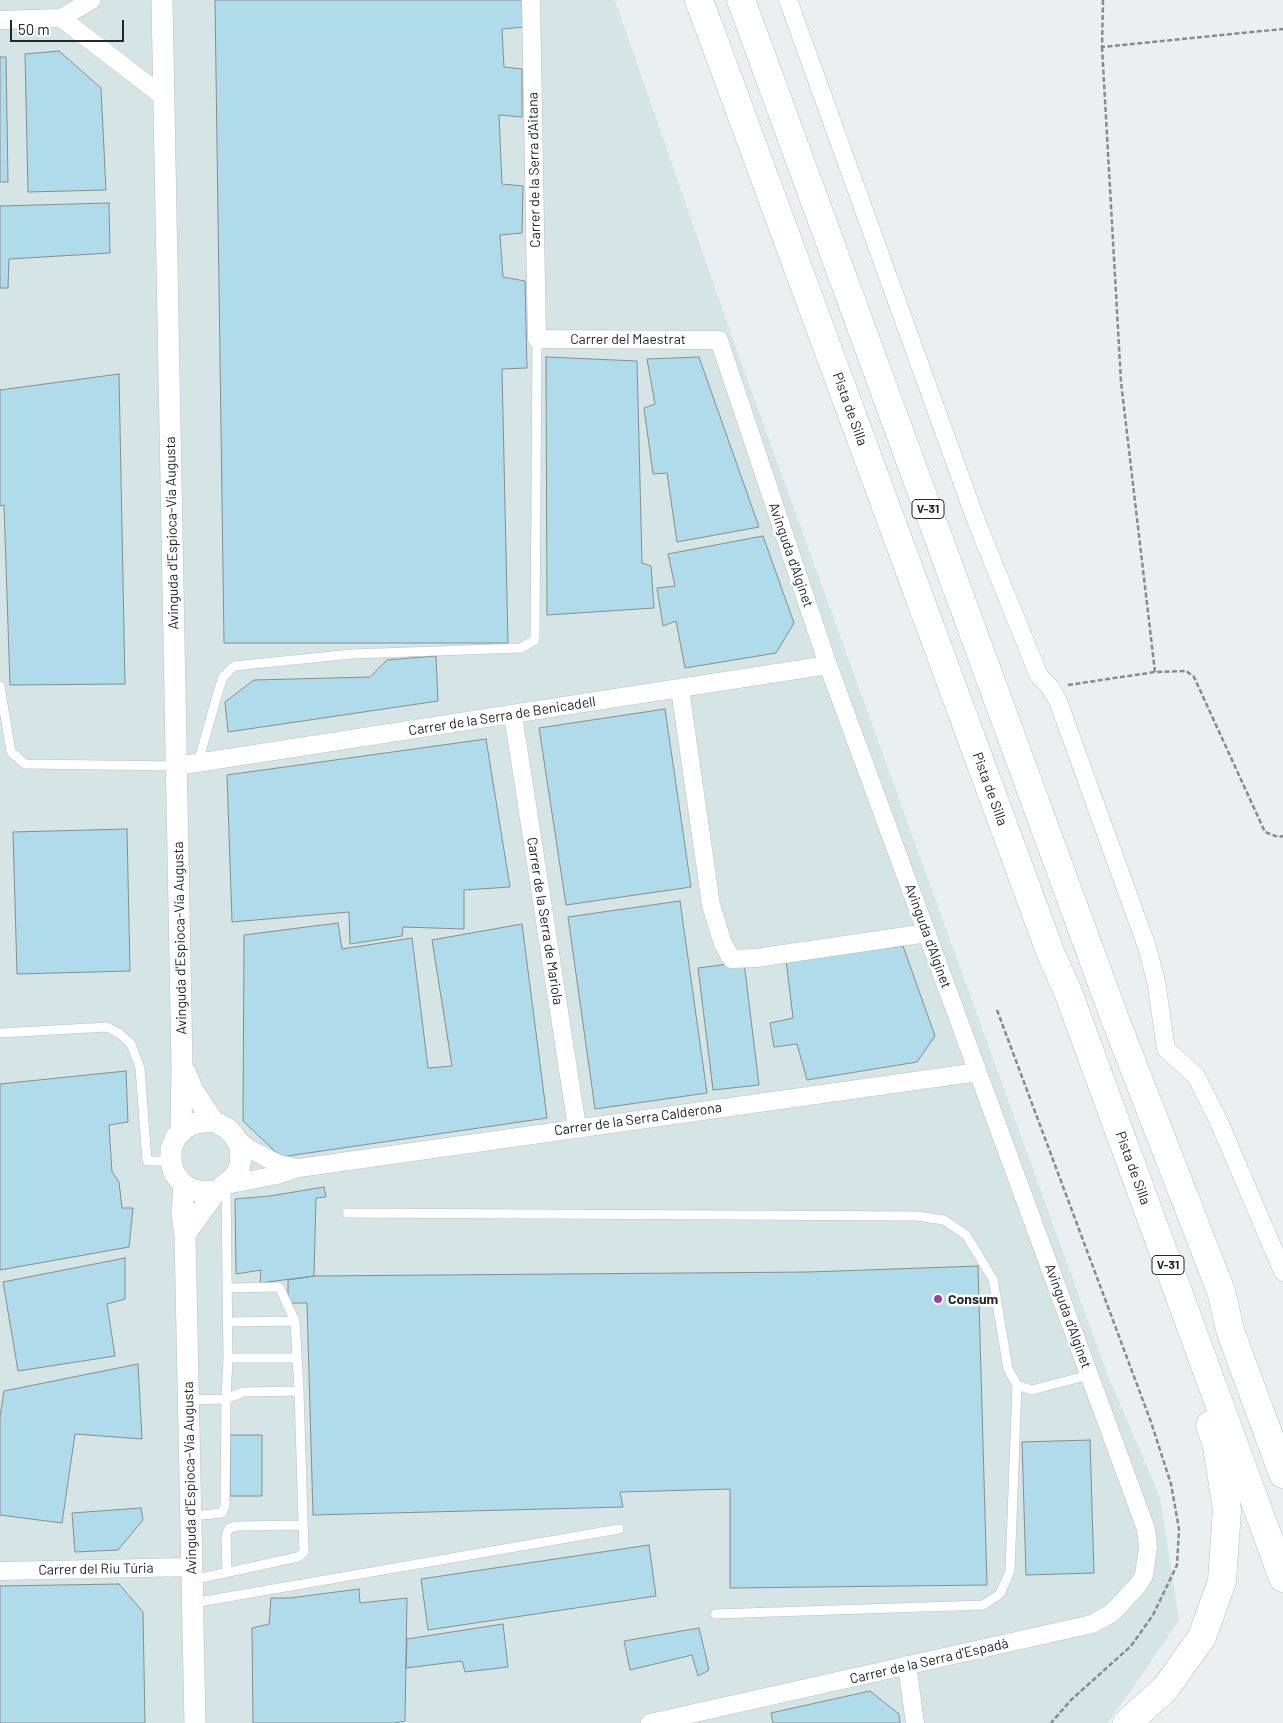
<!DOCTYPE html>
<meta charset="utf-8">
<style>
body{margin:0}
#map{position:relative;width:1283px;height:1723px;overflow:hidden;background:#eaefef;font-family:Barlow,sans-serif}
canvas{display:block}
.scale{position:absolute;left:10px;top:20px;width:114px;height:22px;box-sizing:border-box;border:2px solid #252727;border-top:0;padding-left:6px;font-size:15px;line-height:18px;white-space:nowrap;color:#252727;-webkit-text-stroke:4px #fff;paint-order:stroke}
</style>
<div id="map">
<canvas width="1283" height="1723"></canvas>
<div class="scale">50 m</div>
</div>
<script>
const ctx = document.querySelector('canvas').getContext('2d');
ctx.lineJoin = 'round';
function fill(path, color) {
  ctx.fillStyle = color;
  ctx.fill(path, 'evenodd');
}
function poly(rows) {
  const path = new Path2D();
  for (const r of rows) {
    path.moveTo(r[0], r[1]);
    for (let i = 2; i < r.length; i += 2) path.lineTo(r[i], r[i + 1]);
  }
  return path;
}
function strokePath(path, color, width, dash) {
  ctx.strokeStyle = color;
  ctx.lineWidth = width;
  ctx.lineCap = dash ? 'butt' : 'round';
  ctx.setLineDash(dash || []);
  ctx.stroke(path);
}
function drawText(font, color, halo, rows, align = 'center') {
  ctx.font = font + ' Barlow,sans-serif';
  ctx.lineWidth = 5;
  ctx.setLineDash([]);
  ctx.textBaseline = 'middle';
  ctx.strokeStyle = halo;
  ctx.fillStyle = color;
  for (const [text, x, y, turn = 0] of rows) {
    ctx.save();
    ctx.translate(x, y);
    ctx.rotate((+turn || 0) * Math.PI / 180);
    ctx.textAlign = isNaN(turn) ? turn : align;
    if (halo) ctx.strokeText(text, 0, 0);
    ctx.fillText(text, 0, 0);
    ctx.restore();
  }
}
const built = poly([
 [0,0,615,0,733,340,1106,1371,1160,1497,1179,1620,1130,1692,1107,1723,0,1723]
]);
const building = poly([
 [215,0,523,0,525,27,502,29,504,67,522,69,522,117,499,115,502,184,523,186,522,233,500,235,503,277,525,281,527,368,502,369,508,643,224,643,215,0],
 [59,51,101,88,106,190,28,192,25,54,59,51],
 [0,57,6,57,8,182,0,182,0,57],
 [109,203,110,253,9,259,8,288,0,288,0,206,109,203],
 [546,357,637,361,642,563,651,566,654,608,547,615,546,357],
 [699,357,759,527,677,542,667,473,653,474,644,408,655,404,647,359,699,357],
 [119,374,125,684,10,685,4,505,0,506,0,390,119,374],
 [763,536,794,623,776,653,685,668,676,621,663,626,657,588,675,586,668,554,763,536],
 [436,656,438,701,228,732,225,702,254,680,370,677,387,660,436,656],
 [665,709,691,887,566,905,539,728,665,709],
 [486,739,510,887,464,890,464,929,403,927,402,936,350,944,349,912,232,922,227,775,486,739],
 [127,829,130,971,17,974,13,832,127,829],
 [680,901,707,1093,595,1109,568,917,680,901],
 [338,923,342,949,412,938,428,1068,452,1066,432,940,522,924,547,1118,281,1157,243,1121,244,935,338,923],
 [903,946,935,1036,917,1062,807,1080,797,1044,774,1047,770,1023,793,1018,786,960,903,946],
 [744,962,759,1085,713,1090,698,968,744,962],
 [126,1071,128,1122,109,1125,112,1172,119,1182,122,1208,133,1208,129,1247,0,1270,0,1084,126,1071],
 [324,1187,326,1197,316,1198,314,1276,260,1283,261,1270,236,1274,235,1199,270,1196,324,1187],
 [125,1258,125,1299,107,1304,115,1356,18,1371,3,1282,125,1258],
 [978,1266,987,1585,730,1588,730,1489,620,1492,623,1507,313,1515,307,1303,288,1303,288,1280,314,1276,809,1272,978,1266],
 [138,1364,142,1439,75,1434,62,1523,0,1515,0,1417,4,1391,138,1364],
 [230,1435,262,1435,262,1496,230,1496,230,1435],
 [1090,1440,1094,1573,1026,1575,1022,1442,1090,1440],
 [141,1508,143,1520,118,1550,75,1552,72,1513,141,1508],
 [649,1545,656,1596,428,1630,421,1579,649,1545],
 [119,1584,143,1612,145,1723,0,1723,0,1586,119,1584],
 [359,1589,360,1603,407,1598,405,1721,394,1723,253,1723,252,1628,269,1624,271,1598,290,1598,359,1589],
 [503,1624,508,1667,465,1672,462,1661,406,1668,407,1639,503,1624],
 [699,1628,709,1670,698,1676,692,1655,630,1670,624,1641,699,1628],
 [870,1691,899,1714,900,1723,773,1723,771,1713,870,1691]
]);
const path = poly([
 [1103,0,1102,47,1283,29],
 [1102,47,1121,382,1155,672],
 [1068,685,1155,672,1186,671,1194,677,1265,832,1278,837,1283,836],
 [997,1010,1151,1422,1171,1484,1179,1529,1177,1565,1153,1615,1131,1646,1071,1700,1051,1723]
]);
const service = poly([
 [0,686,11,752,25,764,176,766],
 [198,763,218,692,223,677,234,666,352,654,521,648,535,640,537,339],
 [0,1033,107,1027,120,1034,131,1044,140,1068,147,1161,170,1161],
 [347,1213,917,1216,944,1220,966,1235,993,1279,1008,1369,1017,1385,1032,1390,1089,1375],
 [228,1322,295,1321],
 [228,1358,297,1358],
 [189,1400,226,1399,243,1392,299,1391,295,1321,279,1287,228,1288],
 [191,1516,222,1513,225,1506,226,1399,228,1358,226,1186],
 [227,1573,226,1535,229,1528,238,1526,303,1525],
 [192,1580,298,1557,304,1552,299,1391],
 [193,1603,619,1529],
 [715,1614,983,1605,1000,1594,1010,1571,1017,1385]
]);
const minor = poly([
 [531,0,537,339,719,340,828,665,1146,1529,1148,1547,1144,1575,1139,1584,1112,1613,1092,1624,650,1723],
 [788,0,977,523,1039,676,1050,687,1058,701,1147,947,1156,981,1166,1049,1196,1076,1219,1122,1283,1272],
 [61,18,164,97],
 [0,20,61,18,92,0],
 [680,689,711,905,723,944,732,959,756,958,927,933],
 [513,715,577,1127],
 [177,766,828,665],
 [235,1137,248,1148,278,1164,298,1168],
 [226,1185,277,1175,299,1168,978,1072],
 [0,1571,191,1567],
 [907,1665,915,1723]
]);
const tertiary = poly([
 [162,0,182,1066,181,1133],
 [184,1070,194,1092,213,1121],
 [184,1185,191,1189,203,1192,216,1191,233,1178,239,1169,241,1158,240,1147,235,1137,228,1129,213,1121,196,1123,185,1128,176,1137,171,1149,171,1161,174,1173,184,1185,182,1215,185,1234,195,1723],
 [185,1234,216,1191]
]);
const motorway = poly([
 [699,0,1051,954,1068,992,1283,1578],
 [741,0,1115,1019,1221,1291,1231,1333,1283,1474],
 [1127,1723,1165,1689,1202,1637,1222,1581,1227,1510,1217,1446,1210,1425]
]);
const markers = [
 [938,1299,5,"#9641ae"]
];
const shields = [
 [928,509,32],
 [1168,1265,32]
];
const shieldNames = [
 ["V-31",928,509],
 ["V-31",1168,1265]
];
const streetNames = [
 ["Carrer de la Serra d'Aitana",534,170,-91],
 ["Carrer del Maestrat",628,339],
 ["Pista de Silla",850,409,70],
 ["Avinguda d'Espioca-Vía Augusta",172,533,-91],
 ["Avinguda d'Alginet",791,555,71],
 ["Carrer de la Serra de Benicadell",502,716,-9],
 ["Pista de Silla",990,789,70],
 ["Carrer de la Serra de Mariola",545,921,81],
 ["Avinguda d'Alginet",928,936,70],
 ["Avinguda d'Espioca-Vía Augusta",180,938,-91],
 ["Carrer de la Serra Calderona",638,1119,-8],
 ["Pista de Silla",1133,1168,70],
 ["Avinguda d'Alginet",1068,1316,70],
 ["Avinguda d'Espioca-Vía Augusta",190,1478,-91],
 ["Carrer del Riu Túria",96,1569,-1],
 ["Carrer de la Serra d'Espadà",929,1661,-13]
];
const poiNames = [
 ["Consum",948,1299]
];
fill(built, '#d5e4e4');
fill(building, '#b0dbea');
strokePath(building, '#898d8f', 1);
strokePath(service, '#bbc0c0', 10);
strokePath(minor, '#bbc0c0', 19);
strokePath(tertiary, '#bbc0c0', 22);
strokePath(motorway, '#bbc0c0', 29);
strokePath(path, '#878b8b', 2.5, [5, 2.5]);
strokePath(service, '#fff', 9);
strokePath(minor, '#fff', 18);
strokePath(tertiary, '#fff', 21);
strokePath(motorway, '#fff', 28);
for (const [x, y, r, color] of markers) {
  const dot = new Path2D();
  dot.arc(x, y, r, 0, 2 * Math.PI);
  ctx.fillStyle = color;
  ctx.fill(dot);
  strokePath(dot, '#fff', 2);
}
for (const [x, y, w] of shields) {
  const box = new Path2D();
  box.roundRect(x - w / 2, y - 9.5, w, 19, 4);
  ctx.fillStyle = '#fff';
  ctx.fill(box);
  strokePath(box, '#252727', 1);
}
drawText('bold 12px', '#252727', null, shieldNames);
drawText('14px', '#252727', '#fff', streetNames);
drawText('bold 14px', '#252727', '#fff', poiNames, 'left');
</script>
